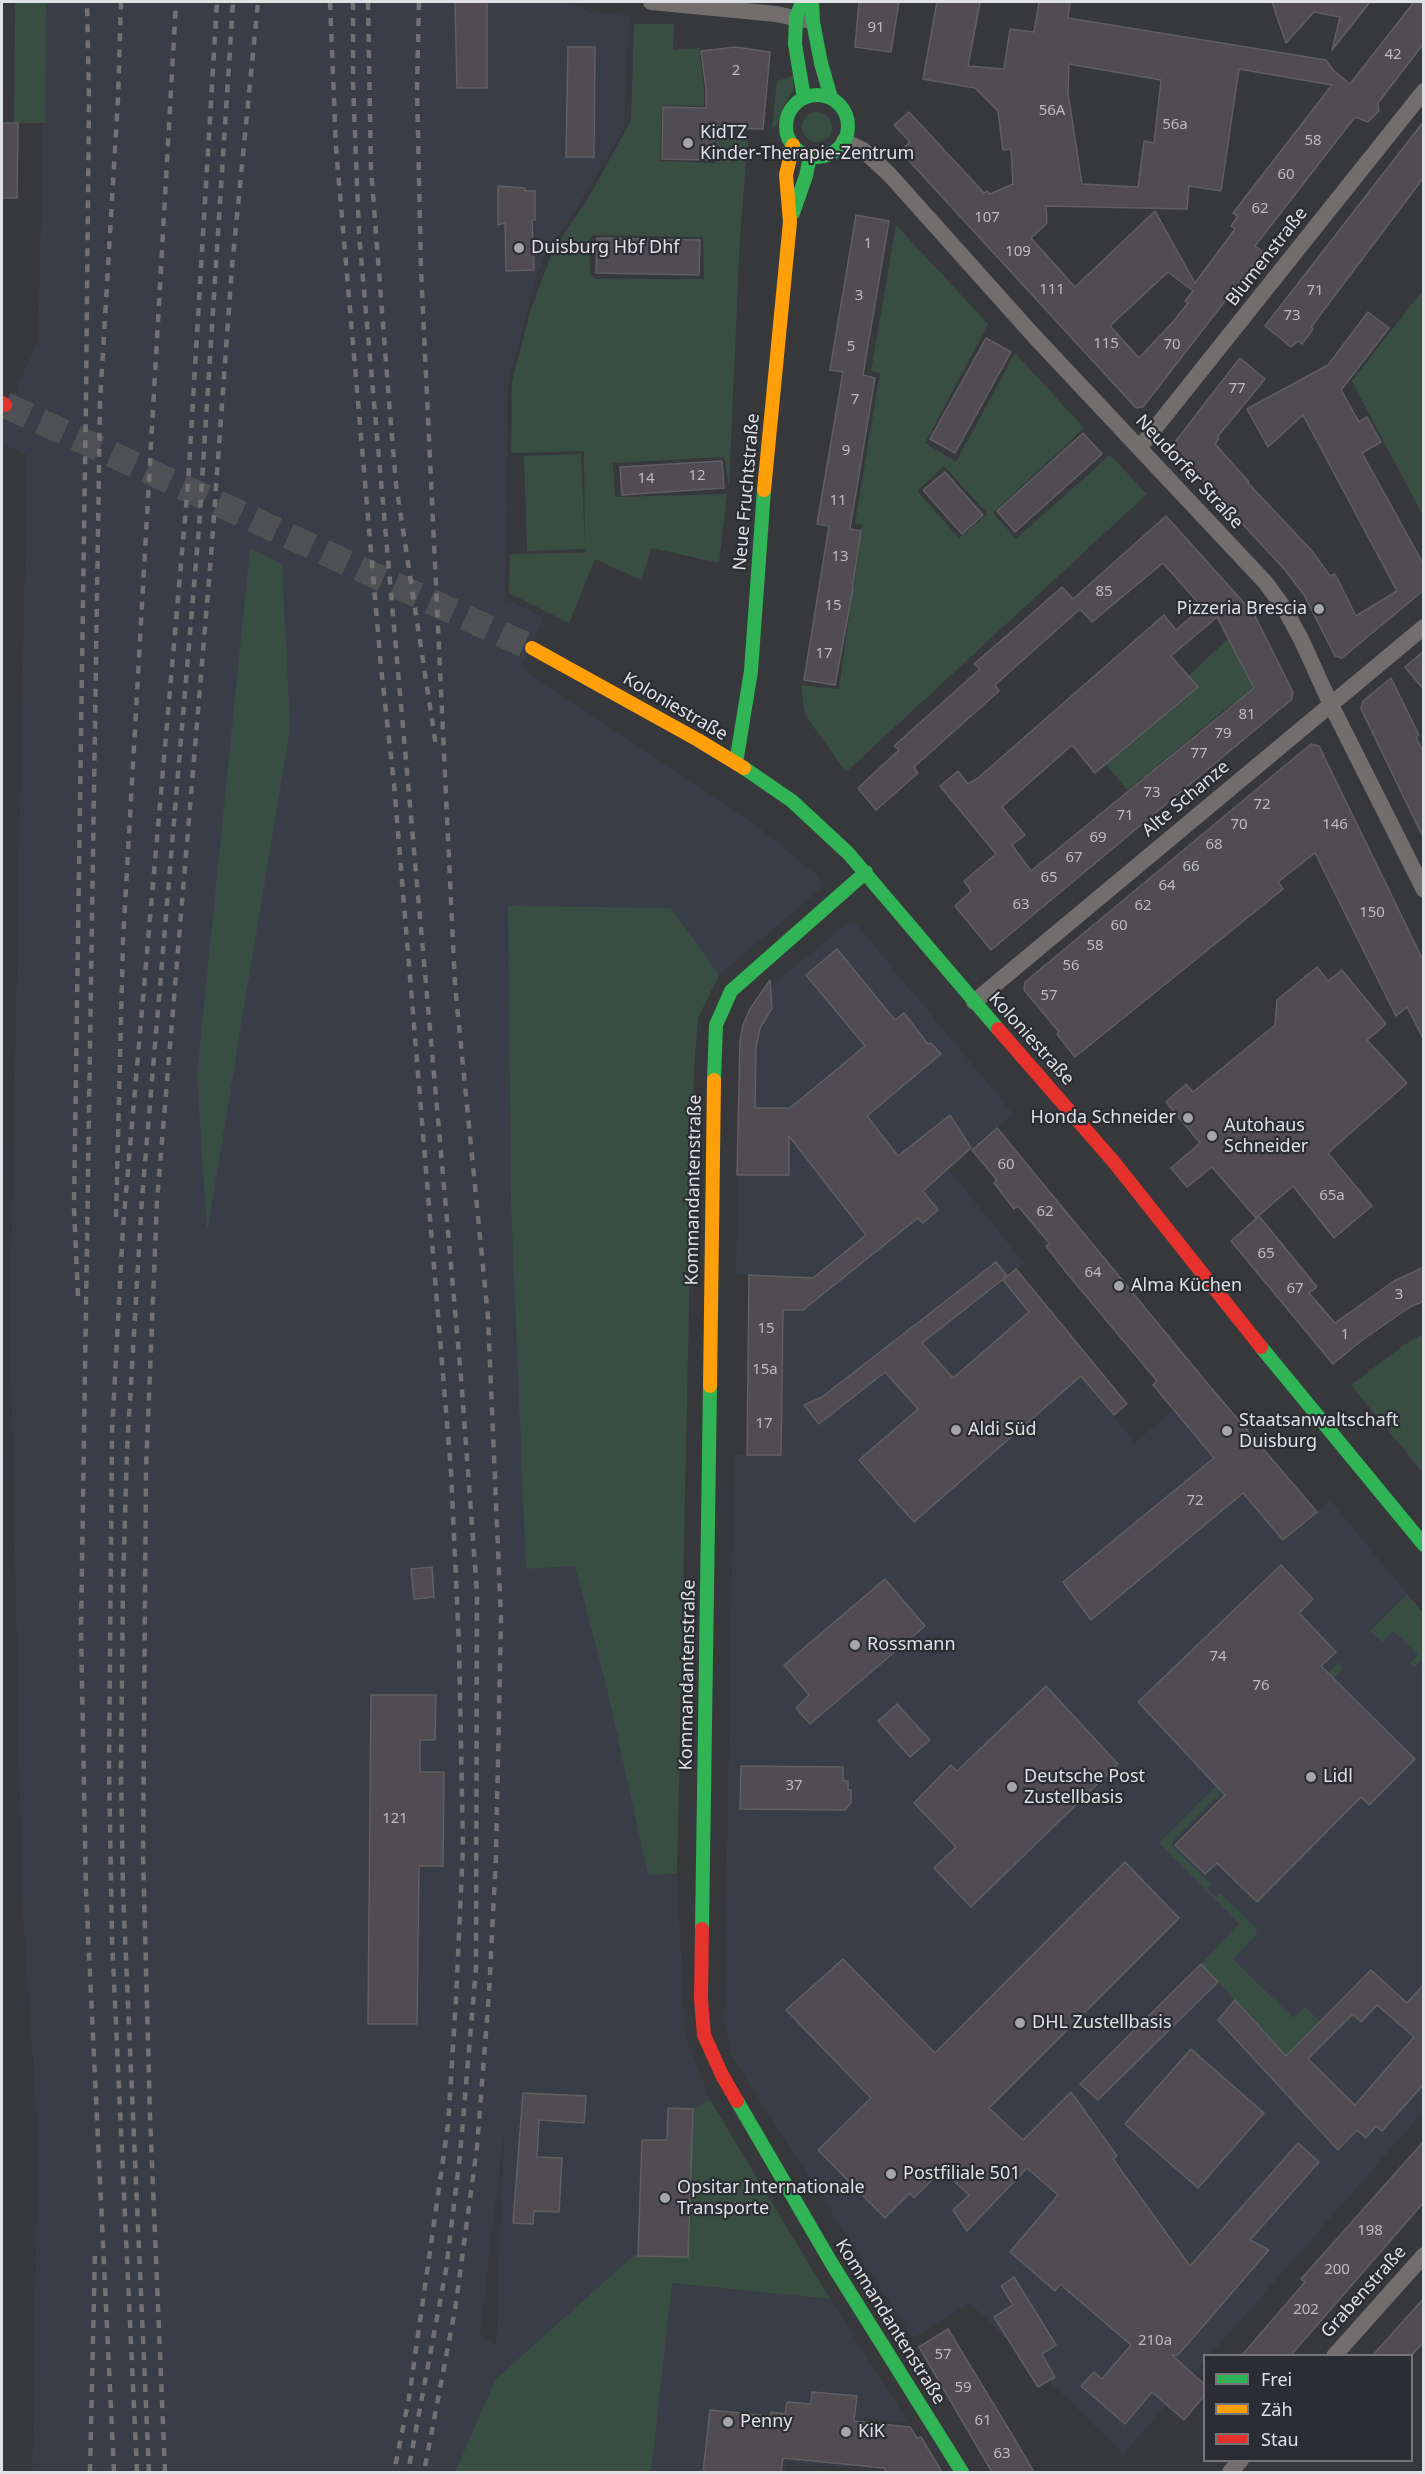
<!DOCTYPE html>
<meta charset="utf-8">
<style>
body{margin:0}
#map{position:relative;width:1425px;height:2474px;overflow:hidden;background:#37383b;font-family:"Noto Sans",sans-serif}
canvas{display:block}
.frame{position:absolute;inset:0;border:3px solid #dfe1e4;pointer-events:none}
.legend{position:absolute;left:1203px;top:2354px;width:210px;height:108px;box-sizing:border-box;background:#2b2d32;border:2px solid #737579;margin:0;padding:8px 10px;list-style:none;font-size:18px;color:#dfe1e4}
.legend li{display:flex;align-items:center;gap:12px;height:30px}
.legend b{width:30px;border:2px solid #737579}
</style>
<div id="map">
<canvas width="1425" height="2474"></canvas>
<div class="frame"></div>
<ul class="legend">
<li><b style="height:8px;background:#30b455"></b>Frei</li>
<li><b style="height:8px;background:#ff9f0a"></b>Zäh</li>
<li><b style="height:8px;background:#e5322d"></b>Stau</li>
</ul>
</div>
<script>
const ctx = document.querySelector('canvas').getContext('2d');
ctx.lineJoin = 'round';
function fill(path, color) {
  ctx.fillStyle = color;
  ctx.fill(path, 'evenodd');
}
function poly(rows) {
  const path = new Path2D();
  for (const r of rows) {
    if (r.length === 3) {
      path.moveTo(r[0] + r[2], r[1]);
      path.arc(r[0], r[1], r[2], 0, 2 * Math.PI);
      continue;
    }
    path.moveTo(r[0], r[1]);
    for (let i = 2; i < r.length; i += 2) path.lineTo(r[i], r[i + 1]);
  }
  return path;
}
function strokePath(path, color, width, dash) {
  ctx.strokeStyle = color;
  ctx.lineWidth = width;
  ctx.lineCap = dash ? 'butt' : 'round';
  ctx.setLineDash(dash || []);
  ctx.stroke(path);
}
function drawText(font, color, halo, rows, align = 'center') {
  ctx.font = font + ' "Noto Sans",sans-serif';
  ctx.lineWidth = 4.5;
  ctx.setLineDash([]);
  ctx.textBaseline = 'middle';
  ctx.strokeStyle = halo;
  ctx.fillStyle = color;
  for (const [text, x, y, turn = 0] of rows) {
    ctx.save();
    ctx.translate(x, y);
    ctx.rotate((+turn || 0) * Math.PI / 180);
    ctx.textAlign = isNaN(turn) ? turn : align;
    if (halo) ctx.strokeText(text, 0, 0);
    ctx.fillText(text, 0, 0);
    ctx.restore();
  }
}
const built = poly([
 [46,2,570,2,589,12,629,16,624,129,587,192,548,250,537,275,508,383,505,599,544,617,521,668,757,826,818,876,821,883,818,891,719,975,671,908,526,1569,575,1565,607,1689,648,1875,677,1874,685,2035,710,2100,693,2109,688,2257,634,2255,495,2380,455,2472,32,2472,38,2138,22,1899,10,1316,27,455,2,444,2,419,38,341],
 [504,2133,496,2346,495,2346,480,2333],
 [848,923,857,925,1013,1114,971,1148,949,1170,1024,1263,1003,1280,1135,1443,1172,1410,1283,1540,1330,1500,1423,1613,1423,2112,1210,2355,1204,2356,1204,2362,1123,2454,970,2303,913,2338,732,2057,724,2021,734,1455,781,1455,783,1276,736,1275,740,1041,743,1025,759,996],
 [672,2283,830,2299,909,2423,855,2418,850,2468,786,2462,785,2472,651,2472]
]);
const green = poly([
 [15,2,46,2,45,123,14,123],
 [634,24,674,24,673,50,699,48,704,88,704,106,662,105,660,161,715,163,716,137,748,139,740,237,729,486,724,457,613,463,615,497,727,494,719,563,652,548,641,580,595,559,569,623,509,593,510,554,585,553,585,549,527,551,524,456,581,454,585,546,584,451,511,453,512,381,531,309,554,248,586,202,631,121],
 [593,235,703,237,704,279,596,279,590,275,589,242],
 [793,76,793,91,784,105,777,125,772,129,777,81],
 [817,127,15],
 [896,225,988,324,925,443,956,462,1015,353,1084,428,993,513,1016,539,1110,455,1147,494,846,772,805,715,801,685,839,689,862,525,855,523,880,373,871,371],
 [944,466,988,514,959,538,917,491],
 [1423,290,1423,516,1352,381],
 [250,548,282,564,290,729,207,1232,197,1076],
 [1228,639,1255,690,1252,692,1250,691,1223,711,1158,765,1160,769,1155,773,1152,770,1127,790,1106,764,1198,687,1188,676],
 [508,906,671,908,719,975,698,1018,694,1069,677,1874,648,1875,607,1689,575,1566,526,1569,511,1202],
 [1423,1334,1423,1473,1351,1385,1404,1345],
 [1407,1594,1423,1613,1423,1660,1414,1667,1410,1664,1418,1654,1393,1631,1383,1642,1370,1631],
 [1339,1662,1343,1668,1170,1844,1211,1884,1207,1889,1216,1897,1220,1893,1257,1929,1256,1935,1233,1959,1293,2018,1305,2007,1320,2021,1286,2056,1201,1964,1239,1924,1159,1843],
 [710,2100,830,2299,672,2283,651,2472,455,2472,495,2380,634,2255,688,2256,693,2109]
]);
const building = poly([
 [455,2,487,2,487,88,457,88,455,2],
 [859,2,899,2,891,52,855,47,859,2],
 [937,2,980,2,968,66,1004,69,1010,29,1034,32,1039,2,1070,2,1068,18,1326,60,1333,70,1350,84,1414,2,1424,2,1424,43,1378,103,1379,111,1368,122,1355,117,1255,246,1263,252,1143,407,1136,408,900,151,910,142,894,125,909,112,984,193,987,191,990,194,1013,184,1011,149,1003,150,998,111,975,88,923,79,937,2],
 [1069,64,1161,80,1154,143,1144,141,1138,187,1082,184,1068,93,1069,64],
 [1239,69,1332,85,1233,213,1238,216,1231,226,1235,229,1195,283,1155,211,1075,287,1031,238,1047,223,1046,206,1187,209,1189,186,1221,191,1239,69],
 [1168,272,1193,291,1185,301,1188,303,1172,323,1139,358,1110,326,1168,272],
 [1272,2,1370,2,1332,50,1340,17,1314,12,1286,43,1272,2],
 [568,47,595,47,594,157,566,157,568,47],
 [736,47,770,52,763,129,714,128,713,160,662,159,663,107,706,108,706,89,701,51,736,47],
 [1424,121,1424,177,1311,327,1313,329,1302,344,1298,341,1291,347,1265,326,1424,121],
 [2,123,18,123,17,198,2,198,2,123],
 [498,186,525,188,525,191,535,191,535,220,532,220,534,270,506,271,505,223,498,225,498,186],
 [856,215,889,221,863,375,875,378,850,529,861,531,852,589,853,589,835,685,804,680,829,526,817,524,843,372,830,370,856,215],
 [597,238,700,240,699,275,596,273,597,238],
 [1368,312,1389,328,1341,390,1359,422,1367,417,1381,442,1362,453,1424,565,1424,590,1342,658,1335,656,1304,595,1285,570,1176,452,1175,442,1240,358,1265,379,1218,436,1219,438,1215,444,1249,482,1248,483,1312,551,1330,576,1335,574,1356,616,1397,591,1303,415,1268,447,1247,409,1328,365,1368,312],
 [986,338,1011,352,955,453,930,439,986,338],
 [1083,433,1102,454,1015,532,997,511,1083,433],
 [722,461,724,488,622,495,620,467,722,461],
 [945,472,983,515,962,534,923,490,945,472],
 [1166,516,1254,614,1293,692,1291,700,991,950,955,906,971,891,964,881,996,854,940,786,958,771,968,784,978,778,1164,615,1176,630,1202,607,1163,563,1092,622,1080,609,995,685,999,691,914,767,918,773,876,810,858,788,899,750,894,746,980,669,974,664,1019,625,1062,587,1073,599,1166,516],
 [1217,617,1254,688,1031,871,1012,845,1025,835,1002,807,1072,745,1095,773,1198,687,1171,656,1217,617],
 [1424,651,1424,690,1405,667,1424,651],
 [1391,678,1419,735,1416,737,1424,753,1424,839,1361,709,1363,701,1391,678],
 [1311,744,1319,746,1424,962,1424,1040,1407,1007,1396,1016,1315,853,1278,882,1283,889,1075,1057,1057,1034,1059,1032,1024,990,1025,982,1311,744],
 [837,949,895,1020,904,1013,928,1044,931,1043,941,1054,867,1116,898,1156,950,1115,971,1148,923,1191,938,1210,923,1223,918,1218,803,1310,783,1310,781,1455,747,1455,749,1275,813,1278,866,1235,789,1136,789,1175,737,1175,740,1041,743,1025,750,1009,770,980,772,1008,760,1028,756,1048,755,1108,790,1108,865,1046,806,975,837,949],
 [1317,967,1328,981,1342,970,1386,1024,1367,1040,1407,1083,1328,1153,1372,1206,1334,1238,1293,1186,1256,1218,1212,1167,1187,1187,1171,1168,1200,1143,1166,1102,1186,1084,1193,1092,1275,1025,1277,1000,1317,967],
 [997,1128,1207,1383,1317,1512,1283,1540,1243,1493,1091,1620,1063,1582,1214,1458,1153,1385,1157,1381,1066,1272,1046,1246,1050,1244,1018,1206,1014,1209,994,1183,997,1180,972,1150,997,1128],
 [1259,1216,1317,1287,1309,1293,1335,1323,1394,1281,1424,1267,1424,1301,1410,1307,1361,1341,1333,1364,1231,1241,1259,1216],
 [996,1262,1007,1276,922,1343,953,1378,1029,1312,1003,1280,1016,1269,1127,1404,1114,1415,1081,1376,914,1522,859,1460,918,1409,885,1372,819,1424,804,1405,822,1397,996,1262],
 [1281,1565,1313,1599,1299,1613,1336,1652,1321,1666,1415,1759,1369,1805,1361,1797,1257,1902,1217,1863,1205,1874,1175,1845,1225,1795,1138,1702,1281,1565],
 [432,1567,434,1597,414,1599,411,1569,432,1567],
 [885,1579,925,1626,810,1724,796,1708,809,1695,784,1665,885,1579],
 [1046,1686,1118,1764,971,1907,934,1868,956,1847,914,1803,951,1765,957,1771,1046,1686],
 [371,1695,436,1695,435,1740,420,1740,420,1772,444,1772,443,1866,419,1866,417,2024,368,2024,371,1695],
 [897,1704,930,1740,910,1757,878,1721,897,1704],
 [741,1766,843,1767,843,1781,848,1781,848,1790,851,1790,851,1803,845,1810,740,1809,741,1766],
 [1125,1862,1179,1918,989,2108,1023,2140,1071,2092,1117,2156,1113,2159,1190,2266,1298,2143,1319,2162,1250,2240,1269,2250,1178,2355,1172,2355,1204,2384,1204,2396,1184,2420,1152,2392,1125,2424,1081,2386,1094,2372,1102,2379,1131,2345,1060,2284,1055,2291,1010,2252,1058,2195,1027,2168,967,2231,953,2210,969,2195,942,2170,914,2198,910,2193,885,2218,818,2150,871,2098,786,2010,843,1959,935,2053,1125,1862],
 [1201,1964,1218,1982,1098,2100,1080,2084,1201,1964],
 [1371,1970,1407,2003,1424,1984,1424,2084,1382,2131,1376,2126,1366,2138,1357,2130,1338,2150,1218,2020,1235,2000,1286,2056,1371,1970],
 [1377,2005,1414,2037,1355,2105,1308,2059,1353,2014,1361,2022,1377,2005],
 [1191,2049,1264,2113,1198,2188,1125,2124,1191,2049],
 [523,2093,586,2096,584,2123,539,2120,537,2157,562,2158,559,2212,534,2211,533,2224,513,2223,523,2093],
 [668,2108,693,2109,688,2257,638,2256,642,2140,667,2140,668,2108],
 [1424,2141,1424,2202,1291,2355,1242,2355,1305,2282,1301,2279,1424,2141],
 [1014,2277,1056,2345,1042,2354,1055,2377,1038,2387,994,2317,1013,2305,1001,2286,1014,2277],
 [1424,2298,1424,2342,1412,2355,1373,2355,1424,2298],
 [948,2329,1008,2428,1034,2472,992,2472,919,2347,948,2329],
 [812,2392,857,2396,854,2421,910,2427,917,2438,921,2437,942,2472,887,2472,884,2468,783,2458,781,2472,703,2472,710,2410,770,2416,771,2412,785,2414,787,2402,811,2404,812,2392]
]);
const primaryTunnel = poly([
 [5,405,532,648]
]);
const street = poly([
 [651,2,776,14,805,20],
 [844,141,863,150,889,174,1034,336,1266,583,1284,608,1301,639,1331,705,1424,890],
 [1140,447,1424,91],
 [974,1002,1424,627],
 [1334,2356,1424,2255],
 [1230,2472,1241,2460]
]);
const fast = poly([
 [802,2,796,18,795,44,804,98],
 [812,2,813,22,821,63,831,98],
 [817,126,31],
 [793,213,806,176,810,156],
 [736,763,751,671,764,490],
 [744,768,792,801,848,853,998,1029],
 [714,1080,716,1025,731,991,866,872],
 [1261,1347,1424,1545],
 [702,1929,710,1386],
 [737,2101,832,2264,962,2472]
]);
const slow = poly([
 [764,490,790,222,786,175,793,145],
 [532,648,698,740,744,768],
 [710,1386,714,1080]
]);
const jam = poly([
 [2,403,5,405],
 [998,1029,1113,1161,1261,1347],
 [702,1929,701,1999,704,2035,722,2075,737,2101]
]);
const rail = poly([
 [330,2,336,148,381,667,394,784,451,1471,459,1644,463,1847,456,1999,448,2125,409,2398,394,2472],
 [353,2,353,83,359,234,461,1377,477,1593,476,1968,460,2155,446,2270,408,2472],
 [368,2,371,169,389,401,396,484,436,746],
 [419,2,417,87,421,270,455,985,488,1317,501,1618,496,1855,489,1994,477,2147,455,2310,424,2472],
 [116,1217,123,941,176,2],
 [78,1296,74,1208,86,399,89,100,87,2],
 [90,2472,95,2252],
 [114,2472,86,1891,81,1630,100,402,118,99,121,2],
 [137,2472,112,1939,109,1766,112,1433,123,1227,188,484,217,2],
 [149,2472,123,1892,121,1771,123,1584,127,1451,142,1198,199,527,233,2],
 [165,2472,150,2116,143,1855,146,1469,157,1201,211,556,232,267,258,2]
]);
const markers = [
 [688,143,6,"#a4a6a9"],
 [519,248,6,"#a4a6a9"],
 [1319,609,6,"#a4a6a9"],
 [1188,1118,6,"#a4a6a9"],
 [1212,1136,6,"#a4a6a9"],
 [1119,1286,6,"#a4a6a9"],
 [956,1430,6,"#a4a6a9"],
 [1227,1431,6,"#a4a6a9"],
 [855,1645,6,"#a4a6a9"],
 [1311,1777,6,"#a4a6a9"],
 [1012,1787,6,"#a4a6a9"],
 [1020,2023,6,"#a4a6a9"],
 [891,2174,6,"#a4a6a9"],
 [665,2198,6,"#a4a6a9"],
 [728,2422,6,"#a4a6a9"],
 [846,2432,6,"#a4a6a9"]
];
const numberNames = [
 ["91",876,28],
 ["42",1393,55],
 ["2",736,71],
 ["56A",1052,111],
 ["56a",1175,125],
 ["58",1313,141],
 ["60",1286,175],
 ["62",1260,209],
 ["107",987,218],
 ["1",868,244],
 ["109",1018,252],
 ["111",1052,290],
 ["71",1315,291],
 ["3",859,296],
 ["73",1292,316],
 ["115",1106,344],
 ["70",1172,345],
 ["5",851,347],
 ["77",1237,389],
 ["7",855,400],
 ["9",846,451],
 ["12",697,476],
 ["14",646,479],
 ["11",838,501],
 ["13",840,557],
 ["85",1104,592],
 ["15",833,606],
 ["17",824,654],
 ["81",1247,715],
 ["79",1223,734],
 ["77",1199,754],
 ["73",1152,793],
 ["72",1262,805],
 ["71",1125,816],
 ["70",1239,825],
 ["146",1335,825],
 ["69",1098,838],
 ["68",1214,845],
 ["67",1074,858],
 ["66",1191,867],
 ["65",1049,878],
 ["64",1167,886],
 ["63",1021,905],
 ["62",1143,906],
 ["150",1372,913],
 ["60",1119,926],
 ["58",1095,946],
 ["56",1071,966],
 ["57",1049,996],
 ["60",1006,1165],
 ["65a",1332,1196],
 ["62",1045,1212],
 ["65",1266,1254],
 ["64",1093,1273],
 ["67",1295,1289],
 ["3",1399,1295],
 ["15",766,1329],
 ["1",1345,1335],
 ["15a",765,1370],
 ["17",764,1424],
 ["72",1195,1501],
 ["74",1218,1657],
 ["76",1261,1686],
 ["37",794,1786],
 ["121",395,1819],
 ["198",1370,2231],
 ["200",1337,2270],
 ["202",1306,2310],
 ["210a",1155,2341],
 ["57",943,2355],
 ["59",963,2388],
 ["61",983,2421],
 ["63",1002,2454]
];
const poiNames = [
 ["KidTZ",700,133],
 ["Kinder-Therapie-Zentrum",700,154],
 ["Duisburg Hbf Dhf",531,248],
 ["Pizzeria Brescia",1307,609,"right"],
 ["Honda Schneider",1176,1118,"right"],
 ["Autohaus",1224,1126],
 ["Schneider",1224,1147],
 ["Alma Küchen",1131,1286],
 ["Staatsanwaltschaft",1239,1421],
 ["Duisburg",1239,1442],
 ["Aldi Süd",968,1430],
 ["Rossmann",867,1645],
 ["Deutsche Post",1024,1777],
 ["Zustellbasis",1024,1798],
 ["Lidl",1323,1777],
 ["DHL Zustellbasis",1032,2023],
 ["Postfiliale 501",903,2174],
 ["Opsitar Internationale",677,2188],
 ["Transporte",677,2209],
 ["Penny",740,2422],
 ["KiK",858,2432]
];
const streetNames = [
 ["Blumenstraße",1267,257,-52],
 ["Neudorfer Straße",1189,472,47],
 ["Neue Fruchtstraße",747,492,-85],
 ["Koloniestraße",675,707,30],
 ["Alte Schanze",1186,799,-40],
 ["Koloniestraße",1031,1039,48],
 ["Kommandantenstraße",694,1190,-89],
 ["Kommandantenstraße",688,1675,-89],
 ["Grabenstraße",1364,2292,-48],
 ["Kommandantenstraße",890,2322,58]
];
fill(built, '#393d47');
fill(green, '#394e43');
fill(building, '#504c51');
strokePath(building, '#605f62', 1.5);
strokePath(primaryTunnel, '#505154', 26, [26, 13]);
strokePath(street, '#716e6d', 16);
strokePath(fast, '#30b455', 14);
strokePath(slow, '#ff9f0a', 14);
strokePath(jam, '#e5322d', 14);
strokePath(rail, '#727071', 4.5, [8, 8]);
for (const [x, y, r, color] of markers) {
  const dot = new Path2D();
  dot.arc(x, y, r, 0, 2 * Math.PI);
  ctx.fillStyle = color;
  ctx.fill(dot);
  strokePath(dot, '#2b2d32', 2);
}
drawText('15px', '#bbbcbf', null, numberNames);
drawText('18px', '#dfe1e4', '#2b2d32', poiNames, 'left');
drawText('18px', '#dfe1e4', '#2b2d32', streetNames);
</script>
